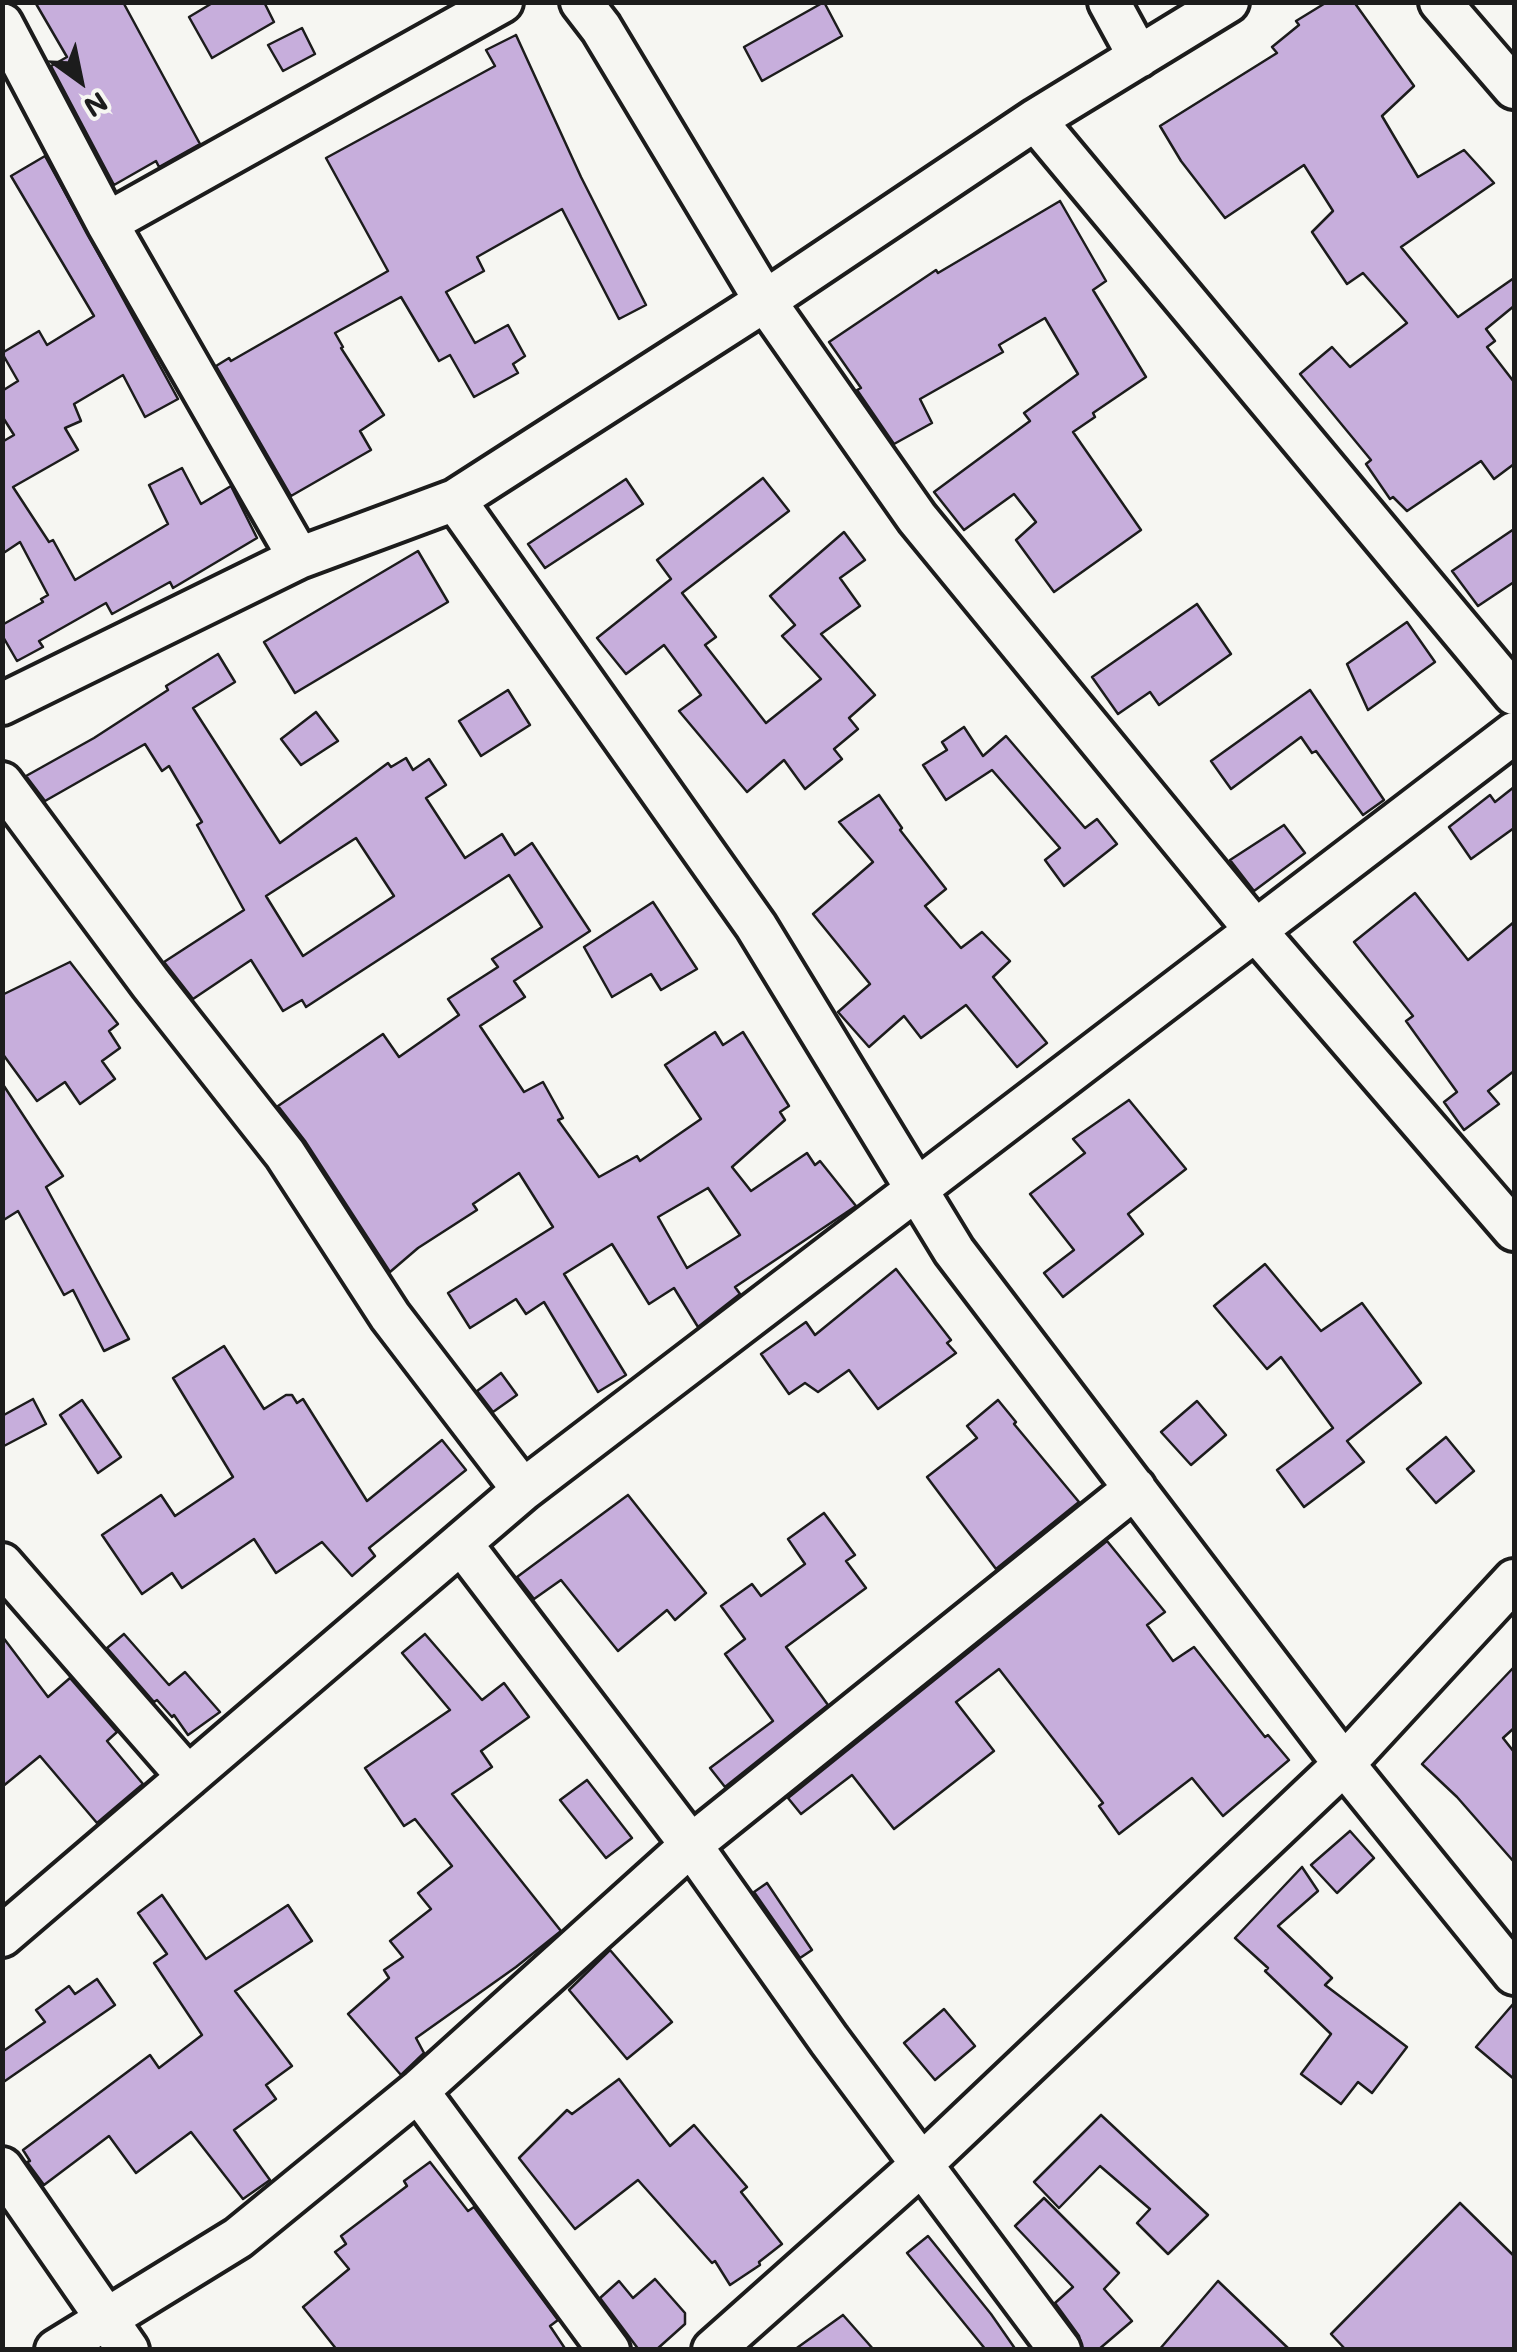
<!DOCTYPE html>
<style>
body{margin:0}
#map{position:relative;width:1517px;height:2352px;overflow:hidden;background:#f6f6f2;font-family:Mali,sans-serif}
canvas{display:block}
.frame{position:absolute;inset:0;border:5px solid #1c1c1c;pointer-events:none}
.north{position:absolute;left:30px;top:30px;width:100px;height:100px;-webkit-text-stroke:8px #f6f6f2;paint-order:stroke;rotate:147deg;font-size:28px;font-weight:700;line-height:40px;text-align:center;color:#1c1c1c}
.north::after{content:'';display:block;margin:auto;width:35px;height:45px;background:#1c1c1c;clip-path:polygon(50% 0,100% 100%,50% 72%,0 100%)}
</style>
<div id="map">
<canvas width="1517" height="2352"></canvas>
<div class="frame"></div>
<div class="north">N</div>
</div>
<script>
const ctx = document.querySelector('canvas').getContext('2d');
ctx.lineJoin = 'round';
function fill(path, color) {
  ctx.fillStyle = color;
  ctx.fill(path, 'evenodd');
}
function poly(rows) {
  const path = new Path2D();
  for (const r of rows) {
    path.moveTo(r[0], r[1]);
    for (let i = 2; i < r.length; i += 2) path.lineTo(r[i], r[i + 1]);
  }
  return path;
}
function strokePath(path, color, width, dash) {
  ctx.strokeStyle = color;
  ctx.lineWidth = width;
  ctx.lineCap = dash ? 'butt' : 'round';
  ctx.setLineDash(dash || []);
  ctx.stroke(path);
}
const building = poly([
 [35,2,123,2,200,144,159,167,156,161,114,185,51,66,67,57,35,2],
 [214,2,264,2,274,22,212,58,189,17,214,2],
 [824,2,842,36,762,81,744,47,824,2],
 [1327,2,1354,2,1414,86,1382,116,1418,177,1464,150,1494,183,1401,247,1458,317,1514,278,1514,306,1486,329,1495,341,1487,347,1514,382,1514,464,1494,479,1481,461,1407,511,1393,497,1390,499,1366,464,1371,460,1300,374,1332,347,1350,367,1407,323,1363,273,1347,284,1312,232,1333,211,1304,165,1225,218,1181,161,1160,126,1277,53,1272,47,1299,25,1296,21,1327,2],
 [302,28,315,54,283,71,268,45,302,28],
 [516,35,581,177,646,305,619,319,562,209,477,257,484,271,446,292,475,343,508,325,525,356,513,364,518,373,474,397,450,355,439,361,401,297,335,333,343,347,341,348,384,415,360,431,371,450,291,496,216,366,229,358,231,361,388,271,326,158,495,66,486,50,516,35],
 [45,156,178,399,145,417,123,375,74,404,81,421,65,428,78,450,13,487,49,542,53,540,75,580,168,524,149,485,182,468,201,504,231,486,257,538,173,588,170,582,112,614,106,603,39,641,43,647,17,661,2,635,2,625,43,602,41,599,48,595,20,542,2,554,2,442,14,435,2,416,2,391,18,381,2,353,39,331,47,345,94,316,11,176,45,156],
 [1060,201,1106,281,1093,290,1146,377,1093,413,1095,417,1073,432,1141,530,1054,592,1016,540,1036,522,1014,494,964,530,934,492,1030,421,1024,413,1078,374,1045,318,999,345,1003,352,920,399,932,423,894,444,857,390,861,388,829,342,936,270,938,273,1060,201],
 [763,478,789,511,682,593,716,637,705,645,766,723,821,679,782,636,795,625,770,596,844,532,865,560,840,578,860,606,821,634,875,695,849,718,858,729,834,749,842,759,805,789,784,760,747,792,679,711,701,695,664,645,626,674,597,638,671,579,657,560,763,478],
 [626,479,643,504,545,568,528,544,626,479],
 [1514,529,1514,582,1478,606,1452,571,1514,529],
 [418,551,448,602,295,693,264,642,418,551],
 [1197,604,1231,654,1159,705,1150,692,1118,714,1092,677,1197,604],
 [1407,622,1435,662,1368,710,1347,664,1407,622],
 [218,654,235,682,193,708,280,843,388,763,391,767,406,758,413,770,429,759,446,785,426,798,465,858,502,834,515,855,532,843,590,931,514,981,525,997,480,1026,524,1092,543,1082,563,1118,558,1120,599,1177,637,1156,640,1161,701,1119,665,1065,715,1032,723,1045,743,1032,789,1106,780,1112,785,1120,732,1167,751,1191,807,1153,815,1165,820,1161,856,1206,735,1287,740,1294,698,1327,674,1288,649,1304,612,1244,564,1274,626,1375,598,1392,544,1302,526,1314,516,1299,470,1328,448,1293,553,1227,519,1173,473,1204,477,1210,418,1248,390,1272,305,1141,278,1106,383,1034,399,1057,459,1015,448,999,498,967,492,959,542,927,509,875,306,1007,302,1000,283,1011,251,960,193,999,164,962,244,910,197,825,202,822,169,766,162,771,145,744,45,801,26,776,94,738,168,690,166,686,218,654],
 [356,838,394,896,303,956,266,896,356,838],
 [708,1188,740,1235,687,1268,658,1217,708,1188],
 [508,690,530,725,481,756,459,721,508,690],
 [1310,690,1384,800,1363,815,1316,751,1312,753,1301,737,1231,789,1211,761,1310,690],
 [316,712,338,741,301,765,281,739,316,712],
 [964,727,983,756,1006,736,1085,828,1097,819,1117,844,1064,886,1045,860,1060,848,992,770,946,800,923,765,947,750,942,742,964,727],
 [1514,787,1514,828,1471,859,1449,827,1490,795,1495,802,1514,787],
 [879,795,902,828,900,830,946,889,925,906,961,948,982,932,1010,961,993,977,1047,1043,1017,1067,966,1005,921,1038,904,1016,869,1047,838,1012,870,984,813,914,873,862,839,822,879,795],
 [1284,825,1305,853,1254,891,1230,860,1284,825],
 [1415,893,1468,960,1514,922,1514,1071,1488,1091,1499,1104,1464,1130,1444,1102,1457,1092,1406,1021,1413,1016,1354,942,1415,893],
 [653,902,697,969,661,990,651,974,612,997,584,947,653,902],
 [70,962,118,1024,109,1031,120,1048,102,1061,115,1079,80,1104,65,1082,37,1101,2,1053,2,995,70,962],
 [2,1083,63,1176,46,1187,129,1339,104,1351,73,1290,64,1295,18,1211,2,1221,2,1083],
 [1129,1100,1186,1169,1128,1214,1143,1234,1063,1297,1044,1273,1074,1250,1030,1194,1085,1153,1073,1139,1129,1100],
 [1265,1264,1321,1331,1362,1303,1421,1383,1347,1441,1364,1462,1304,1507,1277,1470,1333,1428,1281,1357,1267,1369,1214,1306,1265,1264],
 [896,1269,951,1340,947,1343,956,1353,878,1409,849,1370,818,1392,805,1383,789,1394,761,1354,806,1322,815,1335,896,1269],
 [224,1346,264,1409,286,1395,292,1395,297,1403,303,1399,367,1501,442,1440,466,1470,369,1548,375,1556,352,1576,322,1542,276,1573,254,1539,182,1588,172,1573,142,1594,102,1535,161,1495,175,1516,233,1477,173,1378,224,1346],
 [501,1373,517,1395,493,1412,477,1391,501,1373],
 [33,1399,46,1424,2,1447,2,1416,33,1399],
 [82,1400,121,1457,98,1473,60,1415,82,1400],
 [998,1400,1016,1422,1014,1424,1079,1502,996,1569,927,1477,977,1438,967,1426,998,1400],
 [1197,1401,1226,1435,1191,1465,1161,1432,1197,1401],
 [1446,1437,1474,1471,1436,1503,1407,1469,1446,1437],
 [628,1495,706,1593,675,1620,667,1610,618,1651,561,1580,534,1599,517,1577,628,1495],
 [824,1513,855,1555,846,1561,866,1588,786,1647,828,1705,725,1787,710,1768,773,1721,725,1654,745,1639,721,1606,752,1584,761,1596,805,1564,788,1539,824,1513],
 [1107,1541,1165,1612,1147,1625,1173,1661,1194,1647,1265,1737,1268,1735,1289,1760,1223,1816,1192,1778,1119,1834,1099,1806,1103,1803,999,1669,956,1702,994,1751,894,1829,852,1775,801,1814,788,1798,1107,1541],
 [124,1634,169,1685,185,1672,220,1712,188,1735,174,1715,172,1717,157,1700,154,1702,107,1648,124,1634],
 [425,1634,482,1700,504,1683,529,1717,481,1751,492,1767,452,1794,561,1931,516,1967,416,2038,424,2053,401,2075,348,2014,389,1978,384,1970,403,1957,390,1941,431,1909,418,1893,452,1866,415,1819,404,1826,365,1768,450,1710,402,1653,425,1634],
 [2,1636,48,1697,70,1678,117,1732,107,1741,143,1784,97,1823,40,1756,2,1787,2,1636],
 [1514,1667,1514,1728,1503,1738,1514,1752,1514,1862,1457,1797,1422,1764,1514,1667],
 [587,1780,632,1838,606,1858,560,1800,587,1780],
 [1350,1831,1374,1858,1337,1893,1311,1865,1350,1831],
 [1302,1867,1318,1891,1278,1926,1332,1978,1325,1985,1407,2047,1372,2093,1358,2082,1341,2104,1301,2074,1331,2034,1265,1971,1268,1968,1235,1938,1302,1867],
 [767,1883,812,1950,800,1958,754,1892,767,1883],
 [162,1895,206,1959,288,1905,312,1941,235,1991,292,2066,266,2085,276,2099,234,2130,270,2180,243,2199,191,2132,136,2173,109,2136,44,2185,27,2162,30,2161,23,2150,150,2055,159,2068,202,2035,154,1963,167,1954,138,1913,162,1895],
 [610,1950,672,2022,627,2059,569,1990,610,1950],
 [97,1979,115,2005,2,2083,2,2052,45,2022,36,2010,69,1986,75,1994,97,1979],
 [1514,2003,1514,2079,1476,2047,1514,2003],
 [944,2009,975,2046,935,2080,904,2043,944,2009],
 [619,2079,670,2146,694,2125,747,2187,741,2192,782,2244,759,2262,760,2265,730,2285,715,2261,712,2263,638,2180,575,2229,519,2158,567,2110,572,2114,619,2079],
 [1101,2115,1208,2215,1168,2254,1137,2223,1150,2209,1100,2166,1059,2208,1034,2182,1101,2115],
 [430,2162,468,2211,474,2207,558,2320,550,2326,566,2350,337,2350,303,2307,349,2269,335,2252,346,2244,341,2236,407,2186,404,2181,430,2162],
 [1044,2198,1119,2273,1104,2289,1132,2321,1098,2350,1083,2350,1079,2336,1055,2303,1073,2287,1015,2226,1044,2198],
 [1460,2203,1514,2256,1514,2350,1346,2350,1331,2334,1460,2203],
 [928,2236,991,2314,1016,2350,986,2350,907,2253,928,2236],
 [655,2279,685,2313,685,2324,656,2350,639,2350,600,2298,619,2281,633,2298,655,2279],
 [1218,2281,1290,2350,1159,2350,1218,2281],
 [843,2315,874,2350,794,2350,843,2315]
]);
const minor = poly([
 [581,2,601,28,765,301,917,518,1256,931,1514,1230],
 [1109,2,1139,57],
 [1440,2,1514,88],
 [2,24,107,223,299,558],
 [1035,120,1514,694],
 [107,223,502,2],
 [455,500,756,926,954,1251,1344,1764,1514,1974],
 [2,704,299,558,455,500,765,301,1035,120,1228,2],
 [2,783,151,984,285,1154,390,1316,523,1490],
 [461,1543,691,1845,829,2040,1060,2350],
 [2,1564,188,1777],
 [2,1936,523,1490,1514,733],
 [418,2091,609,2350],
 [2,2168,128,2350],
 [56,2350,238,2238,418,2091,691,1845,1135,1488],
 [713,2350,921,2165,1344,1764,1514,1580]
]);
fill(building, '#c7aedc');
strokePath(building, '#1c1c1c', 2.5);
strokePath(minor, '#1c1c1c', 48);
strokePath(minor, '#f6f6f2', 40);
</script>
